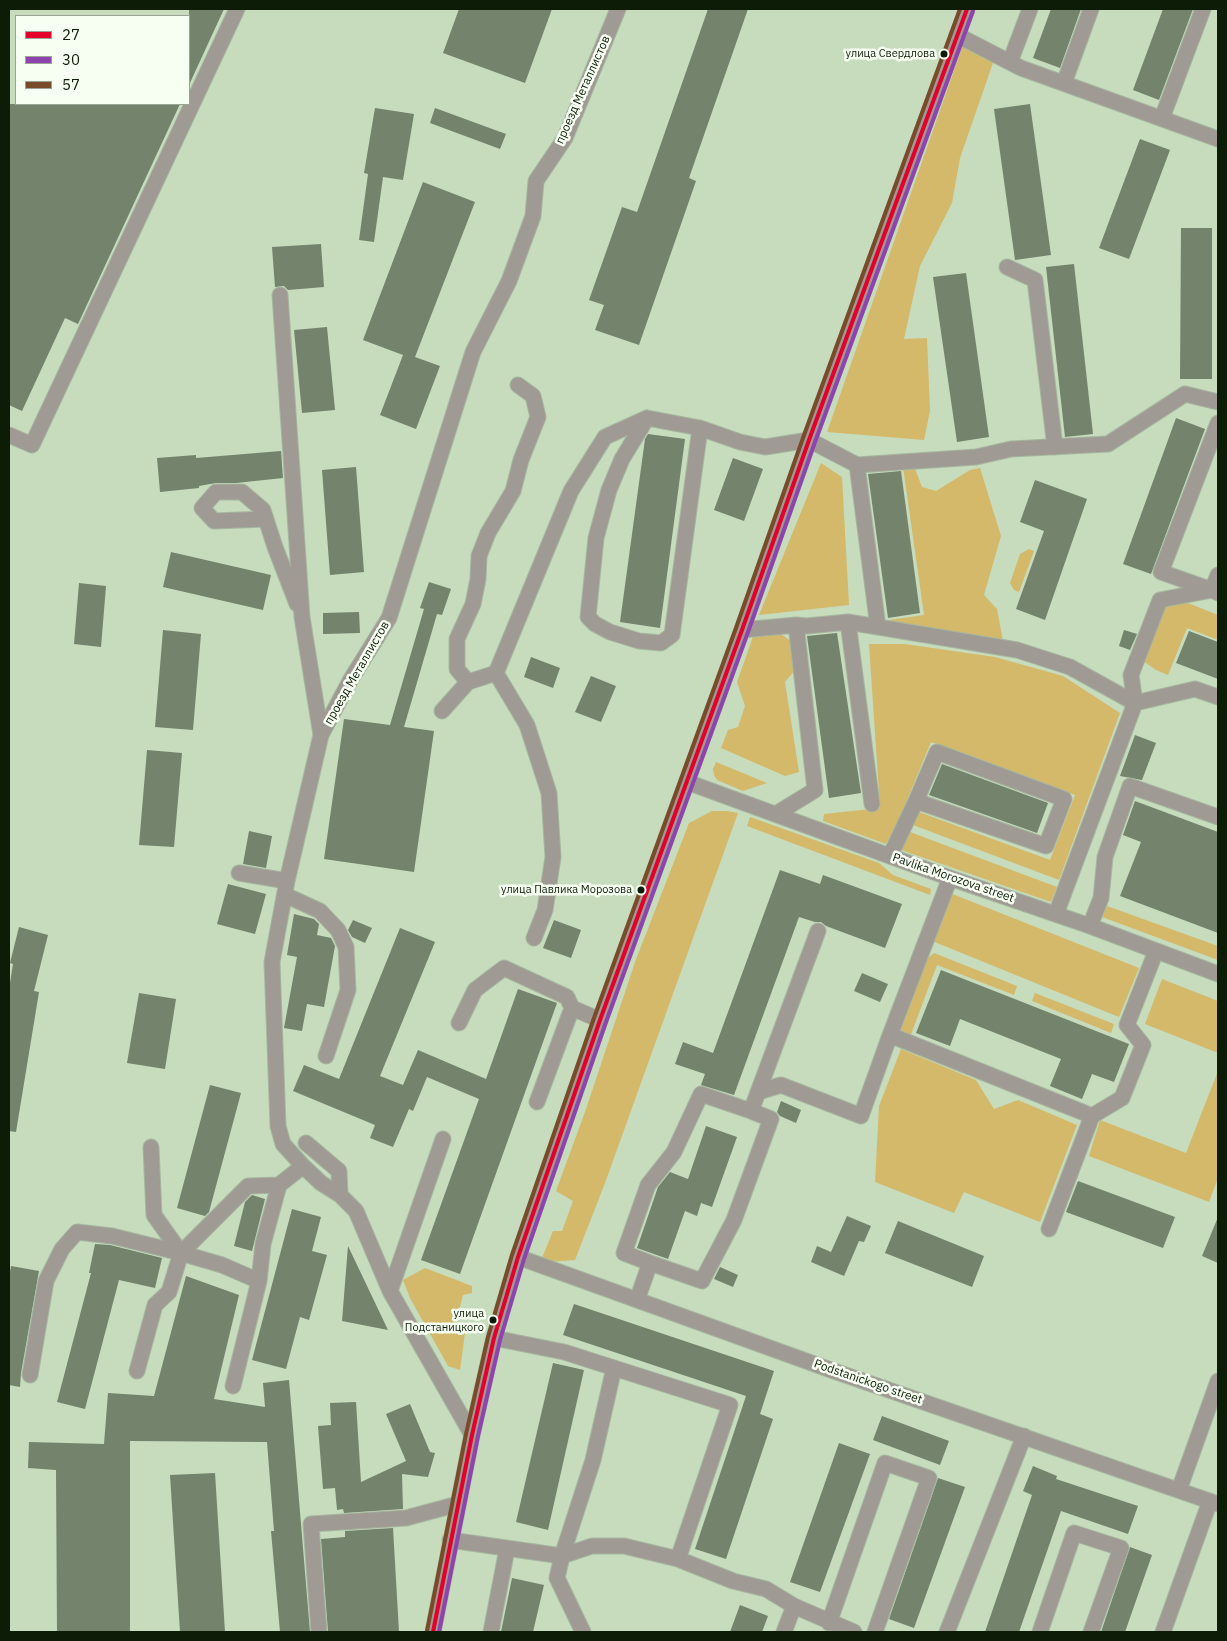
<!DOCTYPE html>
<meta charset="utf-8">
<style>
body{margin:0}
#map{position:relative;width:1227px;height:1641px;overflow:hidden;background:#c6dcbd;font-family:"IBM Plex Sans",sans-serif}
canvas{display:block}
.frame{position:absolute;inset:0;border:10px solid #0d1c07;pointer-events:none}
.legend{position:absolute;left:15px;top:15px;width:175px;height:90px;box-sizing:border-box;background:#f7fff3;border:1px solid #99a495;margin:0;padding:6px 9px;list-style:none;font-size:15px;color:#0d1c07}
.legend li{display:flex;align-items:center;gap:10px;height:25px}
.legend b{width:25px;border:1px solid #99a495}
</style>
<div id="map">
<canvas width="1227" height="1641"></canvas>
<div class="frame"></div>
<ul class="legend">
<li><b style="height:6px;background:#e4002b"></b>27</li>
<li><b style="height:6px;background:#8e44ad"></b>30</li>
<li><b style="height:6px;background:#7a4b2a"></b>57</li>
</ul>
</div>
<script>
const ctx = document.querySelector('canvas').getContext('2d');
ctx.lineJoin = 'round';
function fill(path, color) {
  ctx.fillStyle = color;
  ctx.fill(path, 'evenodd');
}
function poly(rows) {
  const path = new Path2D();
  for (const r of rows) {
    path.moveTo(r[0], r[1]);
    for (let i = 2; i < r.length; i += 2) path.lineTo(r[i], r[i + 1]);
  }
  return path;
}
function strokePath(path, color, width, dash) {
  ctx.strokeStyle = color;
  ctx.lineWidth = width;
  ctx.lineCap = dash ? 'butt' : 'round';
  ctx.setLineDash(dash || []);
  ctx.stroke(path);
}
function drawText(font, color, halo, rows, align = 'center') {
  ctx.font = font + ' "IBM Plex Sans",sans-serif';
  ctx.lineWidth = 5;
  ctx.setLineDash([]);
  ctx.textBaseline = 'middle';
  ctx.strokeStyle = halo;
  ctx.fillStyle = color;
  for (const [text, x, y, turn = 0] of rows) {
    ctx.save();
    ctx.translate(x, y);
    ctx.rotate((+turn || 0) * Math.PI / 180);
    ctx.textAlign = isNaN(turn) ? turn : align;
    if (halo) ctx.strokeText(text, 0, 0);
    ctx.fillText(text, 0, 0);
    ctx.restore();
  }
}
const green = poly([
 [963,45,994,60,960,158,952,203,920,266,904,339,927,338,930,411,924,440,827,432],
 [821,463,842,477,849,605,759,615],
 [914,466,922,487,936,491,970,470,980,468,1001,536,984,595,997,609,1003,641,890,624,889,620,924,615,903,467],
 [1029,549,1034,551,1019,592,1014,590,1010,583,1020,554],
 [1188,603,1218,615,1218,640,1187,628,1168,675,1156,670,1143,661,1164,606],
 [776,631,791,641,795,670,785,682,799,772,785,776,721,748,728,730,738,727,745,706,737,682,754,634],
 [869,644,905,644,995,657,1063,676,1120,713,1059,880,913,825,919,812,1050,860,1075,795,931,742,900,817,886,844,823,821,824,814,880,808],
 [716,762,767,783,743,791,717,780,714,775,713,769],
 [712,811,727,811,738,813,605,1183,575,1260,547,1262,542,1258,553,1231,562,1231,573,1201,556,1191,585,1112,635,962,689,823],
 [750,817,879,863,893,875,931,889,930,895,747,826],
 [910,832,1057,887,1051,902,901,850],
 [950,893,1139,968,1119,1017,932,941],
 [1107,906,1218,946,1218,960,1102,917],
 [934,953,1017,986,1014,995,937,965,910,1037,899,1033,925,960],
 [1162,979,1218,1001,1218,1053,1145,1024],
 [1035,993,1114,1024,1111,1033,1032,1001],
 [901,1049,976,1080,994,1109,1018,1100,1077,1125,1040,1222,964,1192,954,1213,875,1182,879,1106],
 [1218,1071,1218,1178,1209,1202,1089,1156,1100,1120,1186,1153],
 [425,1268,472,1286,472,1293,463,1295,456,1322,465,1333,460,1370,448,1366,410,1298,403,1280]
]);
const building = poly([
 [189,9,224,9,189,85],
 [459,9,552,9,525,83,443,53],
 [708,9,748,9,689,178,696,181,639,345,595,330,604,305,589,300,622,207,637,212],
 [1051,9,1081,9,1060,68,1033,58],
 [1163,9,1193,9,1159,100,1133,90],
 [9,104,180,104,78,324,65,318,22,411,9,405],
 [1030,104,1051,255,1015,260,994,109],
 [375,108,414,114,403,180,383,177,374,242,359,240,368,174,364,173],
 [435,108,506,134,500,149,430,123],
 [1140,139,1170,150,1129,259,1099,248],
 [423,182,475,202,415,357,440,366,416,429,380,415,403,355,363,340],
 [1181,228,1212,228,1212,379,1180,379],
 [321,244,324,287,288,290,284,286,275,287,272,247],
 [1074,264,1093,434,1065,437,1046,267],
 [966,273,989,437,957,442,933,277],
 [327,327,335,410,302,413,294,330],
 [1176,418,1205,429,1151,574,1123,564],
 [648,434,685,439,660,628,620,622,645,439],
 [281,451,283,478,236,483,216,483,199,486,199,488,160,492,157,458,196,455,196,458],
 [733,458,763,469,744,521,714,510],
 [356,467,364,572,330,575,322,470],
 [901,471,920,613,888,618,868,474],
 [1035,480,1087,499,1045,620,1016,609,1044,531,1020,522],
 [171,552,271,575,263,610,163,587],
 [429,582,451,589,442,615,437,614,404,727,434,731,414,872,324,859,344,719,390,725,424,609,420,608],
 [79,583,106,586,101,647,74,644],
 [359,612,360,633,323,634,323,613],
 [163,630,201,634,193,730,155,727],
 [1124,630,1137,634,1130,650,1119,646],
 [1189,631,1218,642,1218,679,1176,663],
 [837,633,861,793,829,798,807,636],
 [531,657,560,668,553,688,524,677],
 [591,676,616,686,601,722,575,712],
 [1135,735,1156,743,1142,780,1120,776],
 [147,750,182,753,174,847,139,845],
 [942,764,1048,803,1037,833,929,795],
 [1135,801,1218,832,1218,933,1120,896,1141,842,1123,835],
 [249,831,272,836,266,868,243,864],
 [780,870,820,884,823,875,902,904,885,948,826,926,821,922,815,922,799,917,734,1095,701,1085,705,1074,675,1064,683,1042,713,1053],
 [228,884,266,894,255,934,217,924],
 [294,914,314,919,319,924,317,935,331,938,335,946,324,1007,307,1004,302,1031,284,1028,297,957,287,955],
 [353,920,372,928,365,943,352,937,348,930],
 [554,920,581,930,571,958,543,948],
 [19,927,48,935,34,991,39,992,16,1132,9,1131,9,989,13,964,10,963],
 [400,928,435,942,380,1076,403,1085,418,1050,486,1079,518,989,557,1003,460,1274,421,1260,479,1099,427,1077,413,1111,409,1109,393,1147,370,1138,375,1125,293,1091,304,1065,339,1079],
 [941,970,1129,1044,1114,1082,1092,1074,1082,1099,1050,1086,1061,1059,960,1019,950,1046,916,1033],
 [862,973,888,984,880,1002,854,991],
 [139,993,176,999,165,1069,127,1063],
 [210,1085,241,1093,209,1212,205,1216,177,1208],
 [781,1101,801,1110,796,1123,780,1116,777,1112],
 [706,1126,737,1137,712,1207,701,1203,697,1216,685,1211,668,1259,637,1248,658,1187,670,1172,688,1179],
 [1078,1181,1175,1217,1163,1248,1066,1212],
 [252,1195,265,1199,252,1251,234,1246,245,1202],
 [292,1209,321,1217,312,1251,327,1255,309,1320,300,1317,286,1369,252,1360],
 [847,1216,871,1226,864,1242,859,1241,844,1276,811,1262,817,1246,831,1252],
 [1218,1217,1218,1263,1202,1256],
 [898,1221,984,1256,972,1287,885,1253],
 [95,1244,110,1245,162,1258,155,1288,119,1280,85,1409,57,1402,91,1273,89,1273],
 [348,1246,388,1330,342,1321],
 [11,1266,39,1271,21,1373,20,1387,9,1385,9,1278],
 [720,1267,738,1275,733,1287,714,1279],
 [186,1276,239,1295,214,1399,265,1407,263,1383,289,1380,310,1632,280,1632,271,1531,274,1531,267,1442,130,1441,130,1632,57,1632,56,1470,28,1468,29,1442,104,1444,108,1393,154,1396],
 [574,1304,774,1371,760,1414,773,1419,726,1559,695,1549,746,1396,563,1335],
 [553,1363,584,1370,548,1530,516,1522],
 [356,1402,361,1482,406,1461,386,1414,410,1404,430,1452,435,1453,428,1477,402,1474,403,1509,344,1513,343,1509,337,1510,335,1488,323,1489,318,1426,331,1425,330,1403],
 [882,1416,949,1441,940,1465,873,1440],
 [839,1443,870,1454,820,1592,790,1582],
 [1033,1466,1057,1476,1056,1479,1138,1506,1128,1534,1061,1511,1019,1632,985,1632,1032,1495,1023,1491],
 [215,1473,225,1632,180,1632,170,1475],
 [938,1478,965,1487,914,1628,889,1619],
 [393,1528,399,1632,328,1632,321,1539,345,1537,345,1531],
 [1130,1547,1152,1555,1125,1632,1101,1632],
 [512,1578,544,1585,533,1632,501,1632],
 [740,1605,768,1616,762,1632,730,1632]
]);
const minor = poly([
 [957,35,1021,68,1218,139],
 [1010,62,1030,9],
 [1064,83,1091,9],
 [1162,118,1203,9],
 [1007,267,1035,280,1055,447],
 [280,295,302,617,321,735],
 [647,418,622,459,609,490,596,538,588,617,595,624,610,632,639,641,661,643,672,635,700,428],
 [1218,423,1161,572,1212,590,1218,575],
 [9,435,32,445,237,9],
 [857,465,878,627],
 [266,519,214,521,202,508,216,492,242,492,263,510,275,547,297,604],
 [848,622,1017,650,1070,667,1135,703,1195,689,1218,697],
 [742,630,796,625,807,626,848,622,872,804],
 [468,682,457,669,457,639,473,604,478,579,479,556,488,533,513,491,521,460,538,417,533,396,518,385],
 [442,711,468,682,496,673],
 [687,782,950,878,1090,926,1218,974],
 [776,814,815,790,796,625],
 [890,856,916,801,937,752,1064,799,1046,846,916,801],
 [239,873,287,881],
 [285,895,320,911,338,930,346,947,348,990,326,1056],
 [1056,914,1135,703,1131,675,1160,600,1212,590,1218,593],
 [1090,926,1101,898,1105,857,1130,786,1218,817],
 [534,938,545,910,553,857,549,793,527,725,496,673,571,491,605,437,647,418,700,428,740,442,765,447,809,440,857,465,976,457,1011,449,1108,444,1185,394,1218,402],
 [459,1023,475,990,504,968,567,997,572,1008,600,1020],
 [890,1035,1092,1116,1122,1098,1143,1045,1127,1025,1156,951],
 [758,1092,781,1085,861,1116,890,1035,950,878],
 [537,1102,572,1008],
 [306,1143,339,1171,340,1195],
 [151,1147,154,1215,181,1253],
 [1049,1229,1092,1116],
 [518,1257,831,1370,1218,1504],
 [650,1263,624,1253,648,1185,674,1152,701,1094,751,1111,818,931],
 [390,1291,443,1139],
 [637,1300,650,1263,702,1281,734,1220,771,1119,751,1111],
 [494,1338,564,1352,730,1405,678,1559],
 [137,1371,155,1305,169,1292,181,1253,248,1186,279,1185],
 [30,1375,46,1281,62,1249,77,1232,112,1236,181,1253,222,1265,259,1281],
 [233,1386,259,1281,263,1244,279,1185,303,1166],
 [472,1435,390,1291,356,1211,340,1195,321,1183,303,1166,283,1144,278,1126,272,962,287,881,321,735,351,679,389,618,473,352,509,281,533,216,536,181,565,138,618,9],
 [1179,1490,1218,1381],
 [450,1540,562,1556,557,1578,583,1632],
 [562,1556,592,1546,624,1546,678,1559,733,1581,766,1589,794,1606,854,1632],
 [562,1556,593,1460,614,1368],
 [829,1623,885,1463,929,1478,875,1632],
 [319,1632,311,1524,406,1518,458,1504],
 [433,1632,472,1435,494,1338,518,1257,600,1020,742,630,809,440,967,9],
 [491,1632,507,1549],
 [784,1632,794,1606],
 [947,1632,1024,1436],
 [1040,1632,1074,1533,1121,1548,1091,1632],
 [1163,1632,1210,1501]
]);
const bus1 = poly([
 [433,1632,472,1435,494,1338,518,1257,600,1020,742,630,809,440,967,9]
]);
const bus2 = poly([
 [439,1632,478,1436,500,1340,524,1259,606,1022,748,632,815,442,973,11]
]);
const bus3 = poly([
 [427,1631,466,1434,488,1337,512,1255,594,1018,736,628,803,438,960,9]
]);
const markers = [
 [944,54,4.5,"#0d1c07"],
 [641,890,4.5,"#0d1c07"],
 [493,1320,4.5,"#0d1c07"]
];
const busNames = [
 ["улица Свердлова",935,54],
 ["улица Павлика Морозова",632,890],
 ["улица",484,1314],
 ["Подстаницкого",484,1328]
];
const streetNames = [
 ["проезд Металлистов",583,90,-66],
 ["проезд Металлистов",357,673,-60],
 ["Pavlika Morozova street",953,878,19],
 ["Podstanickogo street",868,1382,19]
];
fill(green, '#d4b96a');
fill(building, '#73836c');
strokePath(minor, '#a6b79f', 17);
strokePath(minor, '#a09a95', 15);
strokePath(bus1, '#e4002b', 4);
strokePath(bus2, '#8e44ad', 4);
strokePath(bus3, '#7a4b2a', 4);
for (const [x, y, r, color] of markers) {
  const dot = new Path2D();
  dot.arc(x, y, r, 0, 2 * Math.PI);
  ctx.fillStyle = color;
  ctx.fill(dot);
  strokePath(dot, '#f7fff3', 2);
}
drawText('11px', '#0d1c07', '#f7fff3', busNames, 'right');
drawText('12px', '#0d1c07', '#f7fff3', streetNames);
</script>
